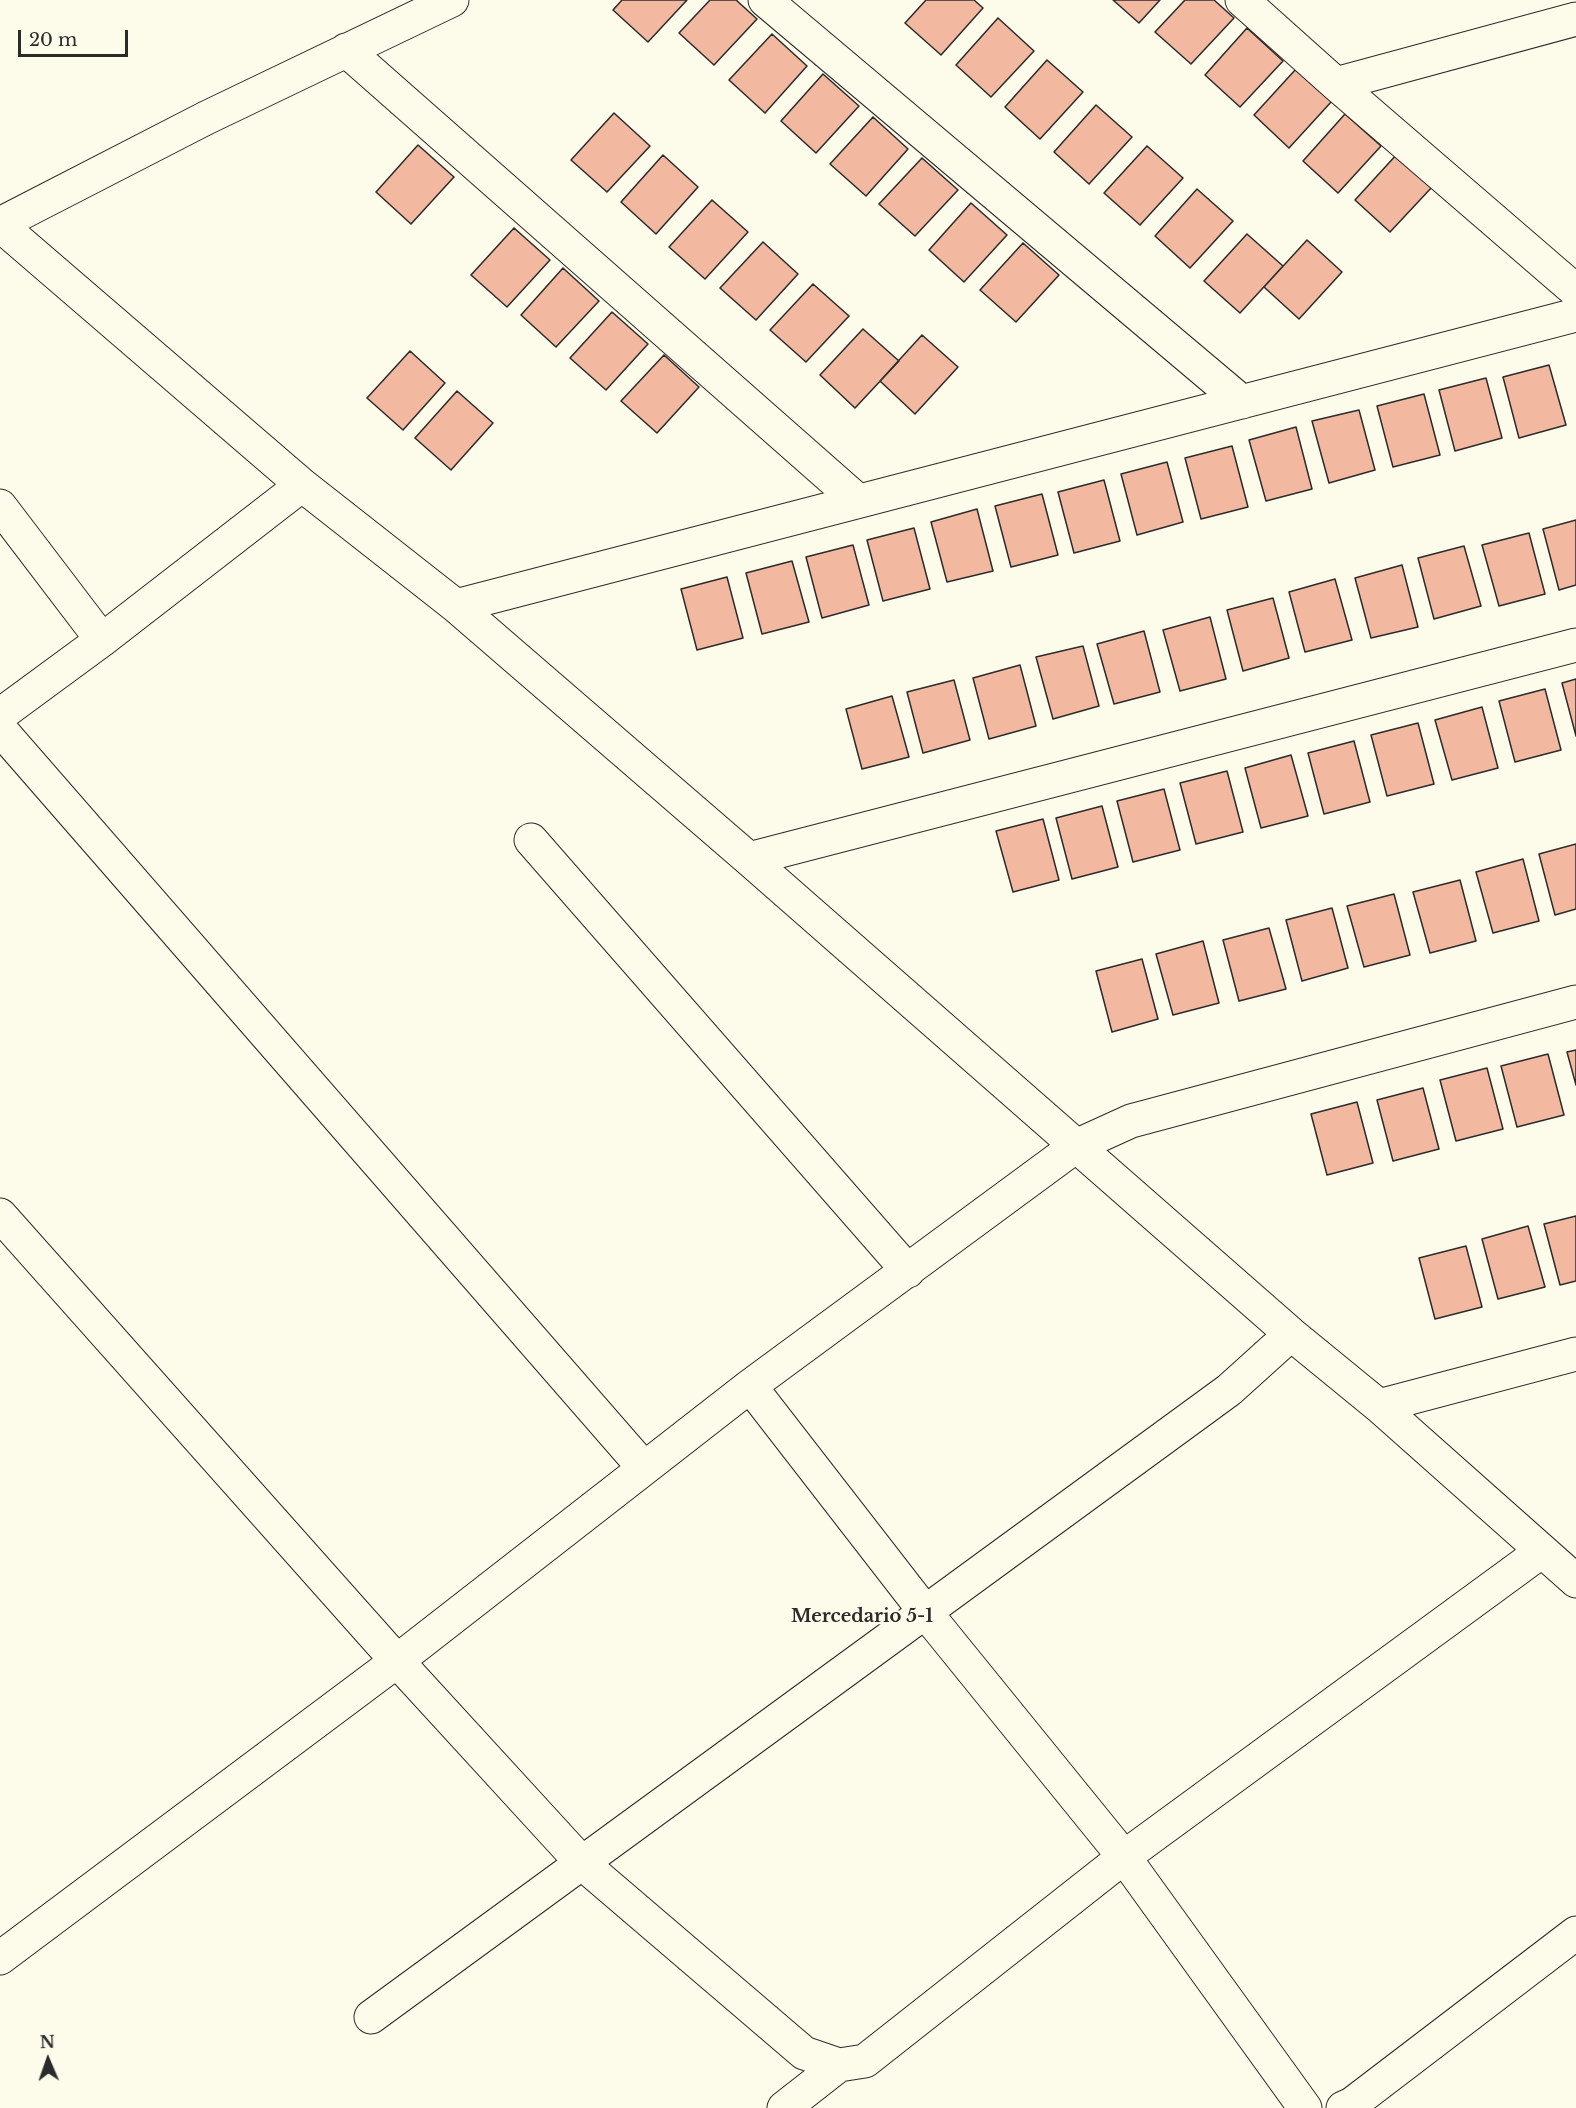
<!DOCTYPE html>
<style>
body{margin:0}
#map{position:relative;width:1576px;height:2108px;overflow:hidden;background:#fdfbea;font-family:"Libre Baskerville",serif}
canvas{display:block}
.north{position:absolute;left:18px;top:2030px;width:60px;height:60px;-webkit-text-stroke:4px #fdfbea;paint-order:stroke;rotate:358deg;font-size:16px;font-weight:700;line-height:24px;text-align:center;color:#2b2b2b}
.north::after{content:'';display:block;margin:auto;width:21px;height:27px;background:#2b2b2b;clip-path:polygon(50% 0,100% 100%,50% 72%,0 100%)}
.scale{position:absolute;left:18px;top:30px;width:110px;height:27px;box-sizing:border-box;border:3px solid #2b2b2b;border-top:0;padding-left:8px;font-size:18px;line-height:21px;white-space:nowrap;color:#2b2b2b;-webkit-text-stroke:4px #fdfbea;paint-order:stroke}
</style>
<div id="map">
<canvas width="1576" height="2108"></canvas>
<div class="north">N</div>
<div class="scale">20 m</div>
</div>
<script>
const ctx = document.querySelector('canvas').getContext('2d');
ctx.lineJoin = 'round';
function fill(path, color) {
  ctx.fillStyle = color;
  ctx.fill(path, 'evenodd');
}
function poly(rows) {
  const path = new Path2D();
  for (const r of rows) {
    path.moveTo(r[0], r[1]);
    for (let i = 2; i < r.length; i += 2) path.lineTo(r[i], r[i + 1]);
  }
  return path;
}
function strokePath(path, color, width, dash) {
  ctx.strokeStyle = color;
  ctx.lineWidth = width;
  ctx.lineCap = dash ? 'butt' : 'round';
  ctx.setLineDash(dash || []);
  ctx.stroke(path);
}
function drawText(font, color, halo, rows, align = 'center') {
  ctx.font = font + ' "Libre Baskerville",serif';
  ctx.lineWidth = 4.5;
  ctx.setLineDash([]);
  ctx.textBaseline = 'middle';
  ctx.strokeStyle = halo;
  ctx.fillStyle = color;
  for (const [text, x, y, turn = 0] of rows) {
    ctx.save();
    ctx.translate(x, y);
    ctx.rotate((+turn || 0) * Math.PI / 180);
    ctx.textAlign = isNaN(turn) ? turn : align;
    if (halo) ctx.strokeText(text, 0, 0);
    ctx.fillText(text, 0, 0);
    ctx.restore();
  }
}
const building = poly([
 [622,0,687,0,648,42,613,10,622,0],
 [710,0,736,0,757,19,714,65,679,33,710,0],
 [926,0,974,0,983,8,941,55,905,23,926,0],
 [1113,0,1160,0,1139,23,1113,0],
 [1185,0,1214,0,1234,18,1191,64,1155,32,1185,0],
 [998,18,1034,51,991,97,956,65,998,18],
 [1247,28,1283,61,1240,107,1205,75,1247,28],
 [772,34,807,66,765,113,729,80,772,34],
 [1047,60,1083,92,1040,139,1005,107,1047,60],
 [1296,69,1332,101,1289,148,1254,115,1296,69],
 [823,74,859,106,816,153,781,121,823,74],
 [1096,105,1132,137,1089,184,1054,152,1096,105],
 [614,113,650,146,607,192,571,160,614,113],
 [1345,114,1381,146,1338,193,1303,161,1345,114],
 [873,117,908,149,866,196,830,164,873,117],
 [418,145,454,177,411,224,376,192,418,145],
 [1147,146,1183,178,1140,225,1104,193,1147,146],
 [1398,153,1433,186,1390,232,1355,200,1398,153],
 [663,155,698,187,656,234,621,202,663,155],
 [922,158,958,190,915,236,879,204,922,158],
 [1197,189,1233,221,1190,268,1155,236,1197,189],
 [712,200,748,232,705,279,669,247,712,200],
 [971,203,1007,235,964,282,929,250,971,203],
 [514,228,550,260,507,307,471,275,514,228],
 [1247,234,1283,266,1240,313,1204,281,1247,234],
 [1307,240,1342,272,1299,319,1264,287,1307,240],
 [763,242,798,274,756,320,720,288,763,242],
 [1023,243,1059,275,1016,322,980,290,1023,243],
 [563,268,599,301,556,347,521,315,563,268],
 [813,284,849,316,806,362,770,330,813,284],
 [612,312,648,344,606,390,570,358,612,312],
 [863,329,899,361,855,408,820,375,863,329],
 [922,335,958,367,915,414,880,381,922,335],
 [410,351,445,383,403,430,367,398,410,351],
 [664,355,699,387,657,433,621,401,664,355],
 [1549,365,1566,425,1519,438,1503,377,1549,365],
 [1486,378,1502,438,1455,451,1439,390,1486,378],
 [457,391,493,423,451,470,415,438,457,391],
 [1424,394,1440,455,1393,467,1377,406,1424,394],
 [1359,410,1375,470,1329,483,1312,421,1359,410],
 [1296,427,1312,489,1266,501,1249,440,1296,427],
 [1232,446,1248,507,1201,519,1185,458,1232,446],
 [1167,462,1183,522,1137,535,1121,474,1167,462],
 [1104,480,1120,541,1074,553,1058,492,1104,480],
 [1042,494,1058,555,1011,567,995,506,1042,494],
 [977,509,993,571,947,582,931,522,977,509],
 [1576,520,1576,585,1559,590,1543,529,1576,520],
 [914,528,930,589,883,601,867,540,914,528],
 [1529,533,1545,594,1499,606,1482,545,1529,533],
 [853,545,869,605,822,618,806,557,853,545],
 [1464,546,1481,606,1434,619,1418,558,1464,546],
 [792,561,809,622,762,634,746,573,792,561],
 [1402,565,1418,627,1371,638,1355,578,1402,565],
 [727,577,743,638,697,650,681,589,727,577],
 [1335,579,1352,640,1305,652,1289,592,1335,579],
 [1273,598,1289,658,1243,671,1227,610,1273,598],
 [1210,617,1226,679,1180,691,1163,630,1210,617],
 [1144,631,1160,692,1114,704,1097,644,1144,631],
 [1083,646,1099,706,1053,719,1036,657,1083,646],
 [1020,665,1036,726,989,739,973,678,1020,665],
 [1576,679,1576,736,1562,683,1576,679],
 [954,680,970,740,923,753,907,692,954,680],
 [1545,689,1561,750,1515,762,1499,701,1545,689],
 [892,696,909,757,862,769,846,709,892,696],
 [1482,707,1498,768,1452,780,1435,720,1482,707],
 [1418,723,1434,784,1387,796,1371,735,1418,723],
 [1354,741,1370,802,1324,814,1308,753,1354,741],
 [1291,755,1308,816,1261,828,1245,768,1291,755],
 [1227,771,1243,832,1196,844,1180,783,1227,771],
 [1164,789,1180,850,1133,862,1117,801,1164,789],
 [1102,806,1118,867,1072,879,1056,818,1102,806],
 [1043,819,1059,880,1013,892,996,831,1043,819],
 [1576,844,1576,909,1555,915,1539,854,1576,844],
 [1523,859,1539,921,1493,933,1476,872,1523,859],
 [1460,880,1476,941,1430,953,1413,892,1460,880],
 [1394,894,1410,955,1364,967,1347,906,1394,894],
 [1332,908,1348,968,1302,981,1286,920,1332,908],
 [1269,928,1286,989,1239,1001,1223,940,1269,928],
 [1203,941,1219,1003,1173,1015,1156,954,1203,941],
 [1142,959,1158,1019,1112,1032,1096,971,1142,959],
 [1576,1050,1576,1085,1567,1052,1576,1050],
 [1548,1054,1564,1115,1517,1127,1501,1066,1548,1054],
 [1487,1068,1503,1129,1456,1141,1440,1080,1487,1068],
 [1423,1088,1439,1149,1393,1161,1377,1100,1423,1088],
 [1357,1102,1373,1163,1327,1175,1311,1114,1357,1102],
 [1576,1216,1576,1281,1560,1285,1544,1224,1576,1216],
 [1528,1226,1545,1287,1498,1299,1482,1239,1528,1226],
 [1466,1246,1482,1307,1435,1319,1419,1258,1466,1246]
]);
const minor = poly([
 [765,0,1242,402],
 [1242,0,1336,84,1576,291],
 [346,50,858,501],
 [1336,84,1576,19],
 [0,224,206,118,452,0],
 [0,225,302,485,456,606,749,859,1291,1334,1379,1406,1576,1581],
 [0,506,102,640],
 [456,606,1576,315],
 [0,715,102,640,302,485],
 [0,729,644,1468],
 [531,840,908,1271],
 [749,859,1576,645],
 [0,1215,397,1661,583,1864,804,2053,839,2065,865,2061,1124,1857,1542,1551],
 [750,1386,926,1613,1124,1857,1305,2108],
 [1379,1406,1576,1354],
 [0,1958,397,1661,750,1386,1076,1146,1131,1121,1576,1002],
 [371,2017,1229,1390,1291,1334],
 [784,2108,839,2065],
 [1343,2108,1352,2104,1576,1933]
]);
const neighbourhoodNames = [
 ["Mercedario 5-1",862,1617]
];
fill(building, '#f2b8a0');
strokePath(building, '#2b2b2b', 1.5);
strokePath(minor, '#2b2b2b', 35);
strokePath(minor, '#fdfbea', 33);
drawText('bold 18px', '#2b2b2b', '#fdfbea', neighbourhoodNames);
</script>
